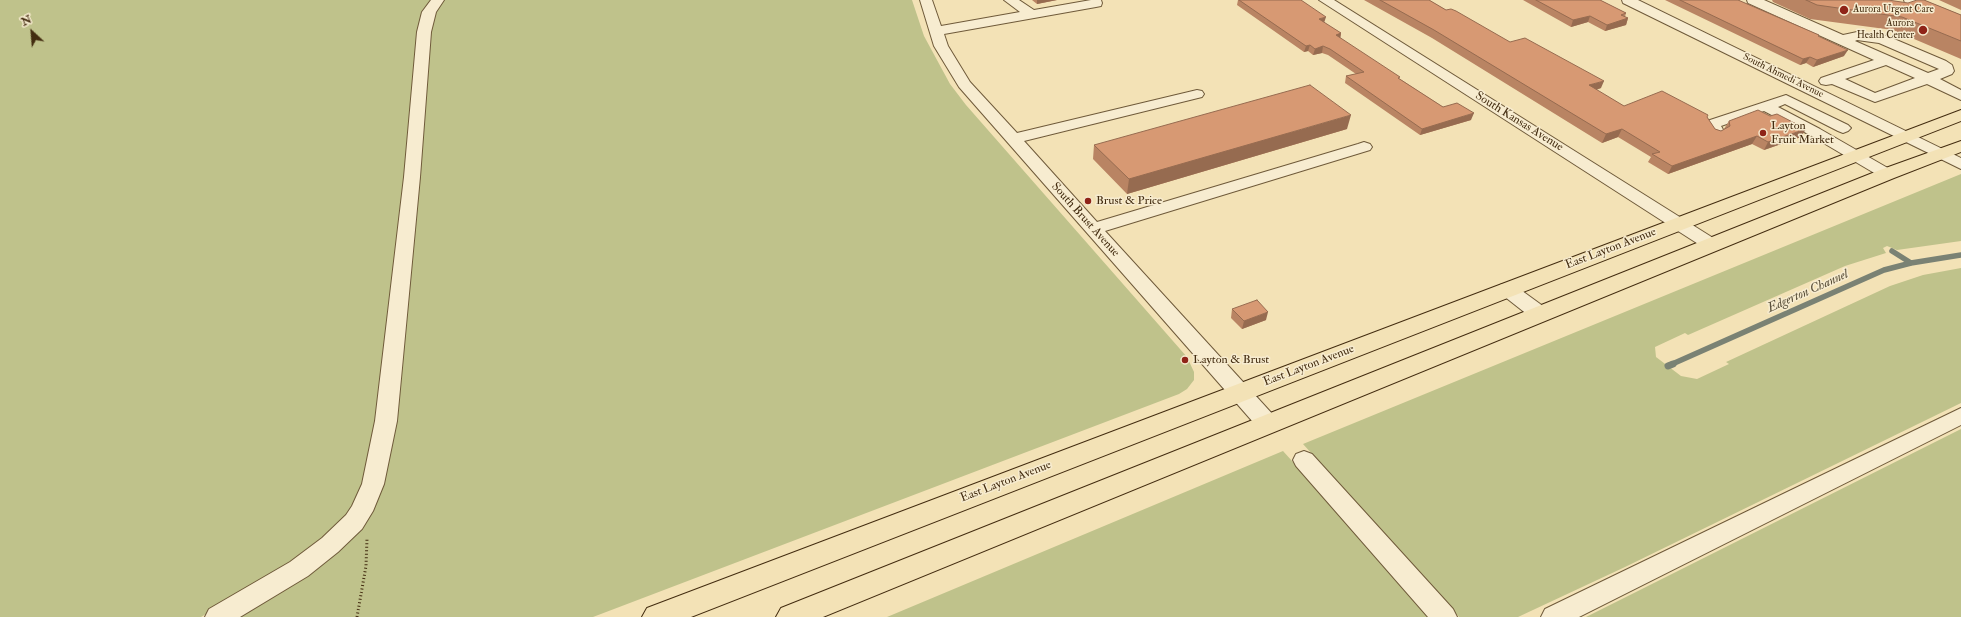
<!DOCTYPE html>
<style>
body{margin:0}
#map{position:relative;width:1961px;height:617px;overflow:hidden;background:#f3e2b6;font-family:"IM FELL Double Pica",serif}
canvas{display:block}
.north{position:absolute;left:12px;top:12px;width:40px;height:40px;-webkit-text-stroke:3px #f7ecd0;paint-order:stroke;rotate:334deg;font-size:11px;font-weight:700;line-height:16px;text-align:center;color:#432c10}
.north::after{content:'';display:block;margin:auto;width:14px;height:18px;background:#432c10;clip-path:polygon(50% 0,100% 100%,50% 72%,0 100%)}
</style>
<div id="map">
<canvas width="1961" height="617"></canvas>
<div class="north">N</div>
</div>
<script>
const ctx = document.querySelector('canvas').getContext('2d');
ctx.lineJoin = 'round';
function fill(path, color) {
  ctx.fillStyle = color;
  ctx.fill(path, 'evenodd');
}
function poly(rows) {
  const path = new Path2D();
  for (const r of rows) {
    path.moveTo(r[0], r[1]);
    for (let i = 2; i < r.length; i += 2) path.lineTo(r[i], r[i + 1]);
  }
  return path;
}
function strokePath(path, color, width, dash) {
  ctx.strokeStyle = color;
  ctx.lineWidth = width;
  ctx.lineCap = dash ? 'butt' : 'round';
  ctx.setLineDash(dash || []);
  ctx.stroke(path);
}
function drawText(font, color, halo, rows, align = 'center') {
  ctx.font = font + ' "IM FELL Double Pica",serif';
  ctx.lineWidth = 3;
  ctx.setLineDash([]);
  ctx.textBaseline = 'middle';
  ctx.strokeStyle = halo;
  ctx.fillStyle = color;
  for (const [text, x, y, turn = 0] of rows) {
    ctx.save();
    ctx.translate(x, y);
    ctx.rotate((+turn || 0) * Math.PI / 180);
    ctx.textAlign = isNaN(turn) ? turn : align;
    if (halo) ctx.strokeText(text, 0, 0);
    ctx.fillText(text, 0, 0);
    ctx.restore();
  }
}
const green = poly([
 [0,0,435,0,375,456,354,506,338,526,309,553,201,617,0,617],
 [440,0,912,0,924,36,950,84,966,105,1187,357,1194,372,1194,380,1187,389,1179,394,593,617,235,617,362,527,427,34],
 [1961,174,1961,241,1897,250,1887,246,1883,248,1886,253,1845,266,1688,335,1685,333,1655,347,1656,357,1681,376,1697,379,1729,364,1726,362,1890,286,1923,275,1961,268,1961,403,1625,567,1518,617,1459,617,1303,444],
 [1961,429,1961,617,1586,617,1642,589],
 [1283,451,1433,617,887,617]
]);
const streamFar1 = poly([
 [1892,251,1911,263],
 [1670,365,1884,270,1911,263,1961,255]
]);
const stream = poly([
 [1668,366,1673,364]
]);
const path = poly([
 [357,617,366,566,367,539]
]);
const minor = poly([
 [431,0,444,0,436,12,431,32,420,177,397,421,384,484,373,511,362,529,338,552,308,576,240,617,205,617,209,609,290,562,322,538,346,515,352,506,362,484,375,421,404,177,417,32,422,12,431,0],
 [920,0,932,0,941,26,1020,12,1004,0,1019,0,1034,10,1091,0,1101,0,1102,3,1101,6,1096,7,944,34,948,46,970,82,1017,133,1197,90,1202,91,1204,94,1202,97,1024,141,1097,222,1358,144,1364,142,1370,144,1372,147,1370,150,1105,231,1276,418,1279,424,1276,430,1268,432,1260,430,959,87,934,46,920,0],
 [1319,0,1334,0,1718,241,1721,245,1718,249,1712,251,1706,249,1319,0],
 [1622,0,1638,0,1961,158,1961,169,1623,3,1622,0],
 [1747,0,1764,0,1843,35,1857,32,1887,36,1946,61,1952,65,1954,71,1952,74,1940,79,1961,90,1961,100,1927,84,1875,102,1832,84,1826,85,1821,84,1819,81,1821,78,1874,60,1748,3,1747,0],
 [1857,40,1879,43,1939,69,1928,73,1855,41,1857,40],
 [1886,65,1915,78,1875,93,1845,79,1886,65],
 [1904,0,1921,0,1961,16,1961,25,1905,3,1904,0],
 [1786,95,1848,125,1851,128,1848,131,1843,133,1838,131,1785,104,1778,107,1820,129,1893,171,1895,174,1893,177,1887,179,1881,177,1810,135,1764,111,1721,126,1725,133,1722,136,1717,138,1712,136,1704,124,1707,121,1786,95],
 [1507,283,1514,285,1547,309,1550,314,1547,319,1540,320,1533,319,1500,293,1498,289,1500,285,1507,283],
 [1961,408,1961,425,1579,617,1541,617,1545,609,1961,408],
 [1304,451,1312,454,1453,609,1457,617,1428,617,1296,466,1293,460,1296,454,1304,451]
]);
const major = poly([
 [1961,110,1961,121,691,617,642,617,647,608,1961,110],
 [1961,141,1961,152,1894,178,823,617,776,617,781,608,1880,170,1961,141]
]);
const wall = poly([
 [1032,0,1057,0,1037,4],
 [1238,0,1301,0,1324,23,1341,33,1340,38,1400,79,1443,107,1471,120,1420,135,1345,83,1346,76,1356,74,1328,55,1322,53,1313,55,1308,51,1304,52,1237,5],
 [1364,0,1429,0,1446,10,1601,88,1596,90,1624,106,1707,117,1715,129,1721,131,1724,129,1729,121,1801,137,1764,150,1752,144,1668,174,1648,162,1651,157,1618,137,1602,143,1432,38],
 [1523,0,1600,0,1626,13,1625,17,1628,18,1626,25,1605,31,1588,22,1571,27],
 [1665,0,1738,0,1819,37,1844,56,1813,67,1806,63,1800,65],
 [1772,0,1888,0,1961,15,1961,59,1893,30,1810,19,1773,2],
 [1939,0,1961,0,1961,10],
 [1347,129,1127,194,1093,159,1094,145],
 [1232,309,1266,320,1242,329,1231,318]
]);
const shadedWall = poly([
 [1037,0,1057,0,1037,4],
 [1590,16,1588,22,1571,27,1573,20],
 [1326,17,1324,23,1319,19],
 [1628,18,1626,25,1605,31,1607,25],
 [1341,33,1340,40,1336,35],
 [1310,45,1308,51,1304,52,1306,46],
 [1323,46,1322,53,1313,55,1315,49],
 [1848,50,1844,56,1813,67,1817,60],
 [1810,57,1806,63,1800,65,1803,59],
 [1604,81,1601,88,1585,93,1589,85],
 [1474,113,1471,120,1420,135,1422,129],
 [1351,115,1347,129,1127,194,1129,179],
 [1622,129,1618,137,1602,143,1606,134],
 [1806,129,1801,137,1764,150,1768,142],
 [1757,136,1752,144,1668,174,1672,166],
 [1268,312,1266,320,1242,329,1244,321]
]);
const building = poly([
 [1239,0,1301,0,1326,17,1319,19,1341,33,1336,35,1400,77,1398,78,1443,107,1457,103,1474,113,1422,129,1346,76,1364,72,1330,49,1323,46,1315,49,1310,45,1306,46,1239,0],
 [1380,0,1429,0,1446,10,1451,9,1456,11,1510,42,1525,38,1604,81,1589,85,1624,106,1662,91,1708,115,1707,117,1715,129,1721,131,1730,126,1729,121,1758,110,1770,116,1777,114,1806,129,1768,142,1757,136,1672,166,1652,154,1660,152,1622,129,1606,134,1434,30,1380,0],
 [1536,0,1600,0,1626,13,1621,15,1628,18,1607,25,1590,16,1573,20,1536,0],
 [1680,0,1738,0,1819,35,1818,36,1848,50,1817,60,1810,57,1803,59,1680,0],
 [1806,0,1888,0,1908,3,1917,0,1924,0,1961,15,1961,41,1902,17,1817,5,1806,0],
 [1310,85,1351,115,1129,179,1094,145,1310,85],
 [1257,300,1268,312,1244,321,1232,309,1257,300]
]);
const markers = [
 [1844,10,5,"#8f2418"],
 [1923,30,5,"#8f2418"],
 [1763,133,4,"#8f2418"],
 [1088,201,4,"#8f2418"],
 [1185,360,4,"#8f2418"]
];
const farPoinames = [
 ["Aurora Urgent Care",1853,10],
 ["Aurora",1914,24,"right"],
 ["Health Center",1914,36,"right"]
];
const farStreetnames = [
 ["South Ahmedi Avenue",1783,76,26]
];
const streetNames = [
 ["South Kansas Avenue",1519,122,32],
 ["South Brust Avenue",1085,220,48],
 ["East Layton Avenue",1611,249,-21],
 ["East Layton Avenue",1309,366,-21],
 ["East Layton Avenue",1006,482,-21]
];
const poiNames = [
 ["Layton",1771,126],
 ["Fruit Market",1771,140],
 ["Brust & Price",1096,201],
 ["Layton & Brust",1193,360]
];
const waterNames = [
 ["Edgerton Channel",1808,292,-24]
];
fill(green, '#bfc28b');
strokePath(streamFar1, '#7a8274', 5.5);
strokePath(stream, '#7a8274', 7);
strokePath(minor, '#6f5a3a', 2);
strokePath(major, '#432c10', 2);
strokePath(path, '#432c10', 3, [1, 2.5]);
fill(minor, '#f7ecd0');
fill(major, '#f3e2b6');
fill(wall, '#b98463');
fill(shadedWall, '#966b50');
fill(building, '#d79973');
strokePath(building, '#966b50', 1);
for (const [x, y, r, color] of markers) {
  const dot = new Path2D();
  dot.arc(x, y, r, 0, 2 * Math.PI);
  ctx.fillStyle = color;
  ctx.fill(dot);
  strokePath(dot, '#f7ecd0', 1.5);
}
drawText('10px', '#432c10', '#f7ecd0', farPoinames, 'left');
drawText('10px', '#432c10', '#f7ecd0', farStreetnames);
drawText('12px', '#432c10', '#f7ecd0', streetNames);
drawText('12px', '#432c10', '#f7ecd0', poiNames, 'left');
drawText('italic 13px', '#5a503a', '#f7ecd0', waterNames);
</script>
